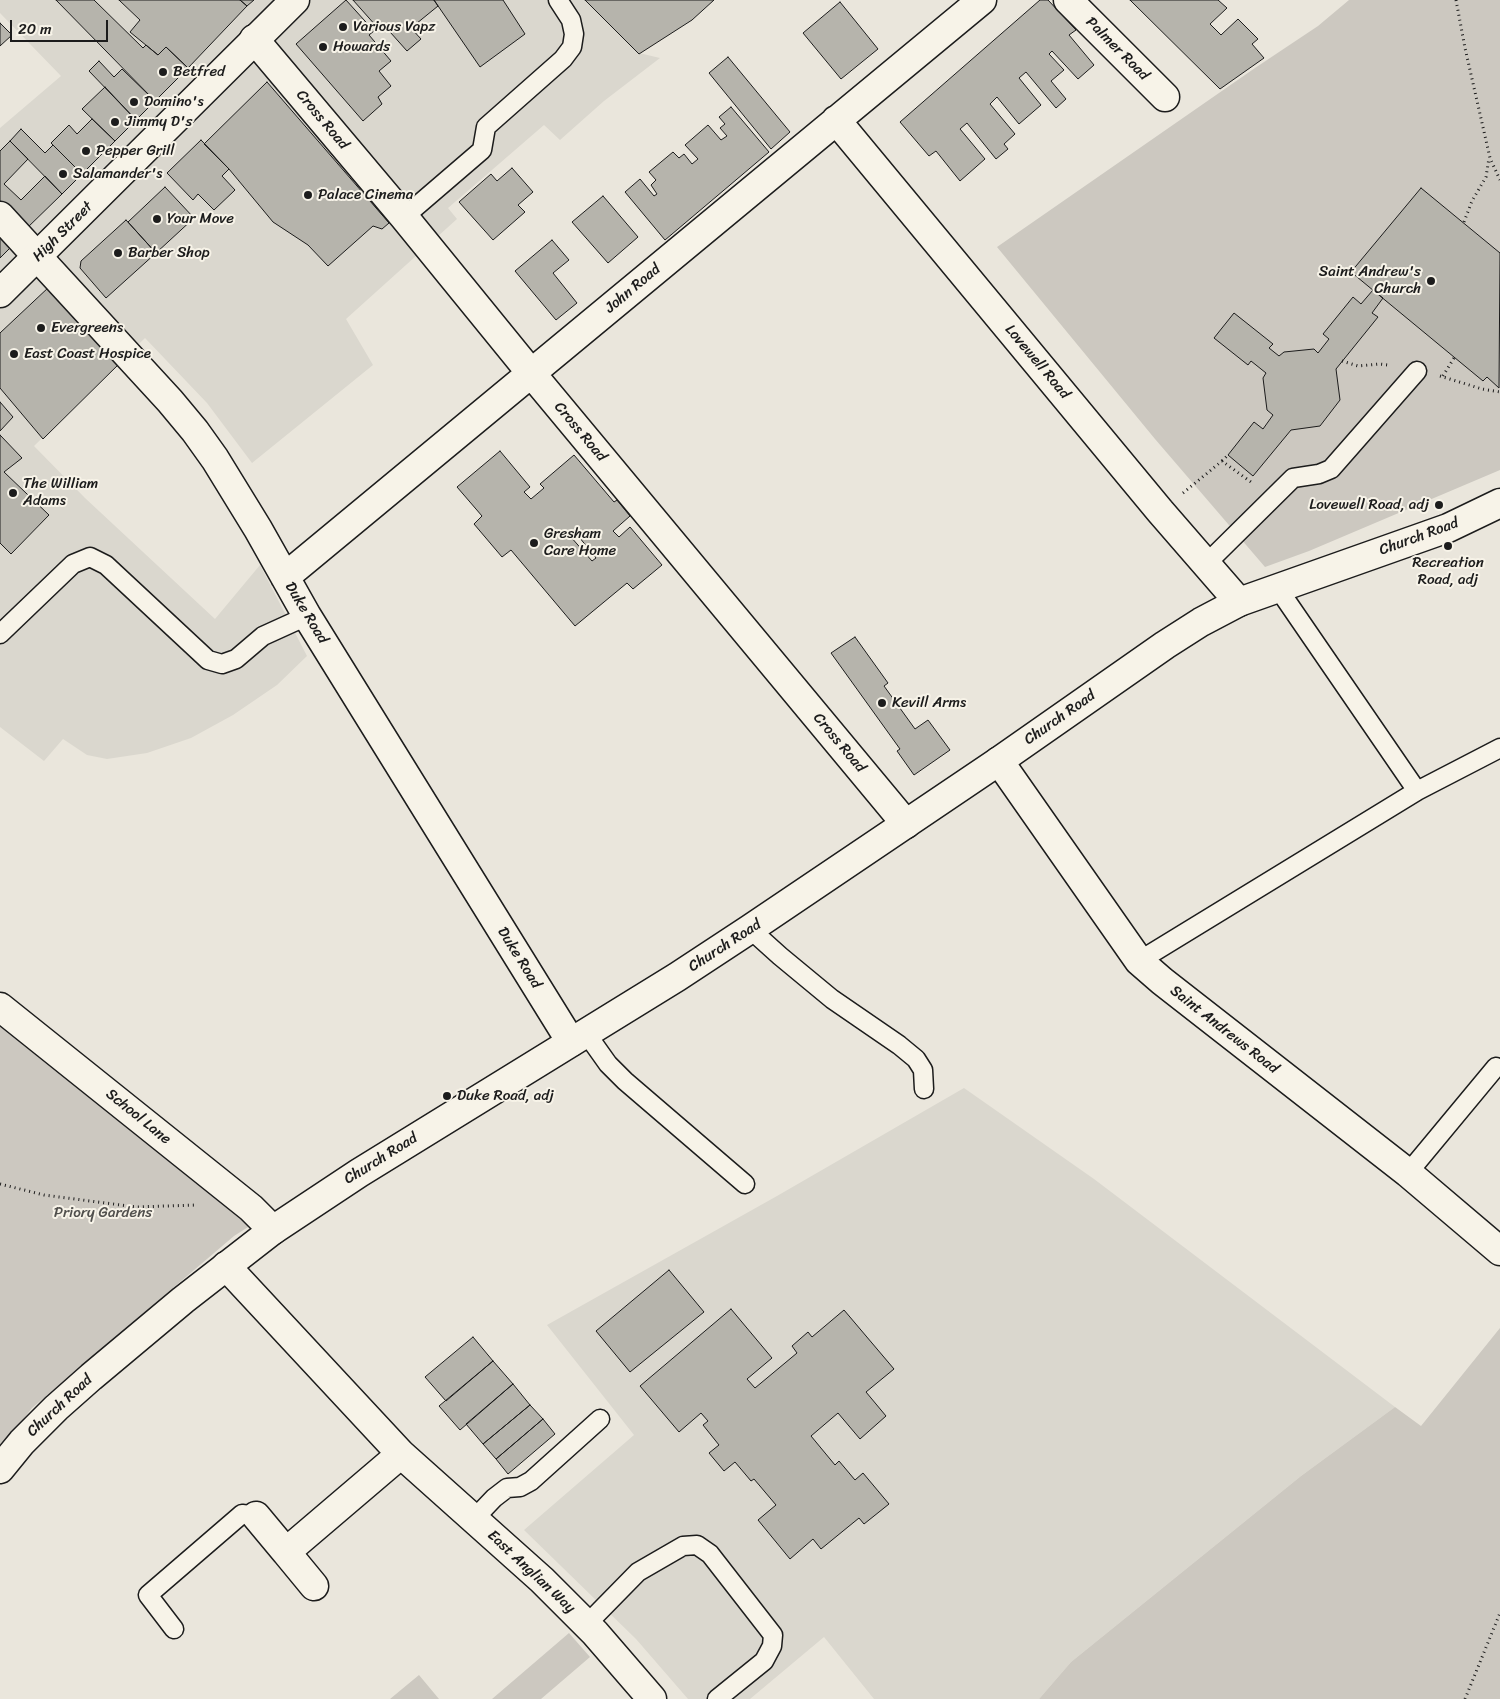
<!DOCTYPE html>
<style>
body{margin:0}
#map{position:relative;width:1500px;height:1699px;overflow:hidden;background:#eae6dc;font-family:Sriracha,sans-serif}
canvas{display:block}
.scale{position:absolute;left:10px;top:20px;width:98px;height:22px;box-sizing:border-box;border:2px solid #1c1c1c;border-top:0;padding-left:6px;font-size:15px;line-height:18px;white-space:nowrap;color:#1c1c1c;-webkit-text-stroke:4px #f7f3e8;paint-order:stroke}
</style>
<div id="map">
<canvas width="1500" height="1699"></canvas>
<div class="scale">20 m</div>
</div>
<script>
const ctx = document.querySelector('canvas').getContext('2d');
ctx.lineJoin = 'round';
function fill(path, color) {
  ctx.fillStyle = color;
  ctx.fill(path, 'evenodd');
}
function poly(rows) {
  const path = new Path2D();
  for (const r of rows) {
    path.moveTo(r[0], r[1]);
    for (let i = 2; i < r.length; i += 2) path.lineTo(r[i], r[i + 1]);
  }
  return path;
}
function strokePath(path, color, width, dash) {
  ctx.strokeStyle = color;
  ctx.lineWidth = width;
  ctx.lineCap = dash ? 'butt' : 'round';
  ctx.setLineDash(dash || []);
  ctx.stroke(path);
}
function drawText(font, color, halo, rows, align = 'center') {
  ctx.font = font + ' Sriracha,sans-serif';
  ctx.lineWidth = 4;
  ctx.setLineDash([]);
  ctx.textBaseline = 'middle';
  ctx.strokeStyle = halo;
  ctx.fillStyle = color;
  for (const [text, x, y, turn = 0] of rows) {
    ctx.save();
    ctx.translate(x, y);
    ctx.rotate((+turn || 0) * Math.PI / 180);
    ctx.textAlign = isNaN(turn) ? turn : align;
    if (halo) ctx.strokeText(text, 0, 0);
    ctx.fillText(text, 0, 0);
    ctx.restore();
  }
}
const built = poly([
 [0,0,714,0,639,53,660,58,604,101,560,140,544,125,448,208,457,219,346,319,373,365,252,463,207,403,145,338,34,446,85,498,215,619,260,565,307,656,277,685,233,715,191,738,147,753,107,759,87,755,63,739,44,761,0,727,0,128,61,76,0,13],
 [964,1088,1094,1179,1395,1407,1301,1476,1071,1662,1039,1699,874,1699,824,1637,750,1699,688,1699,636,1639,524,1530,634,1435,547,1325,777,1196]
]);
const green = poly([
 [1349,0,1500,0,1500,470,1309,551,1265,567,1155,439,997,247,1255,68,1318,26],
 [0,1007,256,1222,234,1236,32,1408,0,1449],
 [1500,1328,1500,1699,1039,1699,1071,1662,1301,1476,1395,1407,1421,1426],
 [569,1633,590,1657,541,1699,492,1699],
 [419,1675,439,1699,390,1699]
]);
const building = poly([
 [56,0,94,0,143,48,146,45,158,55,166,47,188,68,155,101,56,0],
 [119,0,240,0,247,6,188,68,166,47,158,55,130,32,140,20,119,0],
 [240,0,254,0,247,6,240,0],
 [346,0,374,31,369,35,391,61,379,71,391,86,378,97,382,104,363,121,296,44,346,0],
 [353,0,434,0,438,6,411,28,421,39,407,51,382,23,377,27,353,0],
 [434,0,503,0,525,34,480,67,434,0],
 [585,0,714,0,692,20,639,54,585,0],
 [1040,0,1048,0,1076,30,1069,35,1094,65,1078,79,1052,51,1049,54,1064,70,1051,81,1066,99,1056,108,1026,72,1019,78,1041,105,1019,124,997,97,990,104,1015,134,1004,144,1008,149,996,159,967,123,960,129,985,159,960,181,936,151,929,156,900,122,1040,0],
 [1130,0,1218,0,1227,8,1210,24,1221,35,1238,19,1258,39,1252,44,1264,58,1220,89,1130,0],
 [840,2,878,49,841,79,803,33,840,2],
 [0,23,12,35,0,46,0,23],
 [728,57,790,132,771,149,709,73,728,57],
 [99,61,114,77,122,69,155,101,136,120,89,71,99,61],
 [267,82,389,223,382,229,373,226,328,266,308,245,273,222,229,169,204,144,267,82],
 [105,87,136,120,115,141,82,109,105,87],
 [731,107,769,152,665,240,625,192,640,179,654,196,657,194,651,185,656,180,649,172,673,152,679,158,684,154,692,164,698,159,685,145,708,125,721,140,727,136,720,128,725,124,719,117,731,107],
 [92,119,115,141,82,174,51,143,69,125,77,134,92,119],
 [21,129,45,153,53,145,82,174,62,194,10,141,21,129],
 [201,140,229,169,222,176,235,190,214,210,198,194,193,200,167,173,201,140],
 [10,141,28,159,4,184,21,200,45,176,62,194,25,230,0,205,0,151,10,141],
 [512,168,533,192,518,205,525,212,493,240,459,202,491,174,497,181,512,168],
 [165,187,194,218,156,253,128,222,165,187],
 [1421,188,1500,253,1499,388,1487,377,1483,381,1351,272,1421,188],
 [603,196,638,237,608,263,572,222,603,196],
 [126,220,156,253,106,298,80,268,81,261,126,220],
 [0,223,17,241,0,258,0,223],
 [552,240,569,260,553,273,577,303,556,320,515,271,552,240],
 [49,287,123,360,43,439,0,388,0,333,49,287],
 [1373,290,1383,298,1372,313,1378,317,1336,369,1340,400,1320,426,1291,430,1253,476,1228,455,1254,422,1263,429,1273,415,1267,410,1263,378,1266,373,1251,361,1248,365,1214,338,1234,313,1273,344,1269,348,1279,356,1284,352,1314,349,1318,353,1329,339,1323,334,1353,297,1361,304,1373,290],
 [0,402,13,417,0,431,0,402],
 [0,435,22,458,4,472,49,515,11,554,0,543,0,435],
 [500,451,530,487,524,492,531,499,544,488,540,484,574,455,614,502,617,500,630,516,613,531,619,537,630,527,662,565,633,589,627,583,575,626,511,550,502,557,474,524,482,516,457,487,500,451],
 [575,532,596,558,592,561,570,536,575,532],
 [855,637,888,683,884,686,915,729,928,720,950,750,914,775,897,751,900,749,831,653,855,637],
 [669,1270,704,1312,630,1372,596,1331,669,1270],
 [731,1309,772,1358,747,1379,755,1388,797,1353,792,1346,808,1332,812,1337,844,1310,894,1369,866,1392,886,1416,860,1439,838,1413,811,1436,835,1465,839,1461,855,1480,863,1473,889,1504,864,1524,859,1518,821,1549,813,1539,790,1559,758,1520,776,1505,754,1479,751,1481,735,1462,724,1471,709,1453,719,1445,703,1425,708,1421,701,1413,679,1432,640,1386,731,1309],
 [473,1337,493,1361,446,1401,425,1377,473,1337],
 [493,1361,513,1384,460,1430,439,1406,493,1361],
 [513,1384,530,1405,483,1444,466,1424,513,1384],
 [530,1405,543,1419,496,1459,483,1444,530,1405],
 [543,1419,555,1434,508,1474,496,1459,543,1419]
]);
const path = poly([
 [1456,0,1465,48,1490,158,1500,180],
 [1464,222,1472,201,1486,177,1489,158],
 [1342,361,1358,366,1379,364,1388,365],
 [1440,376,1482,389,1500,392],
 [1443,376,1454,358],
 [1222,461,1228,455],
 [1183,493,1222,461,1251,482],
 [0,1184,44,1195,136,1207,197,1205],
 [1465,1699,1500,1613]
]);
const service = poly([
 [404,217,482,150,486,127,563,59,572,47,574,34,571,20,558,0],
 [1206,564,1293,478,1319,474,1331,469,1417,371],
 [1277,587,1417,791,1500,748],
 [0,634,73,564,90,557,106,565,208,660,222,664,236,659,263,636,307,616],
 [750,929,780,956,832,999,899,1045,916,1059,923,1070,924,1089],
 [1139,961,1417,791],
 [586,1033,608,1064,625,1081,745,1184],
 [1408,1173,1496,1067],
 [474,1519,494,1498,507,1488,520,1487,531,1481,600,1419],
 [587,1624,638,1572,683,1546,697,1545,710,1554,773,1635,772,1646,764,1661,717,1699],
 [174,1629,148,1595,242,1514,256,1516]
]);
const minor = poly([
 [1068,0,1165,97],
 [254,39,404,217,531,373,906,824],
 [836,120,1160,511,1239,602],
 [0,216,170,401,195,431,215,459,258,529,307,616,571,1042],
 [285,577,982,0],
 [999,761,1139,961,1162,981,1408,1173,1500,1251],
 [0,1007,251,1208,273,1230],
 [226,1266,401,1454,542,1580,595,1633,652,1699],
 [256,1516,286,1552],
 [314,1586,286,1552,401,1454]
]);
const tertiary = poly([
 [0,293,295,0]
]);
const secondary = poly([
 [0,1469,22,1442,56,1408,91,1377,183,1300,273,1230,359,1173,677,977,750,929,999,761,1165,645,1201,622,1239,602,1448,528,1500,503]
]);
const markers = [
 [343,27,5,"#1c1c1c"],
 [323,47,5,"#1c1c1c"],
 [163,72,5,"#1c1c1c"],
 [134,102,5,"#1c1c1c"],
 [115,122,5,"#1c1c1c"],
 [86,151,5,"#1c1c1c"],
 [63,174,5,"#1c1c1c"],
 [308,195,5,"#1c1c1c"],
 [157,219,5,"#1c1c1c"],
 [118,253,5,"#1c1c1c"],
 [1431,281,5,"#1c1c1c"],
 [41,328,5,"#1c1c1c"],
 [14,354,5,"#1c1c1c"],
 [13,493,5,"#1c1c1c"],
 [1439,505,5,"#1c1c1c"],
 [534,543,5,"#1c1c1c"],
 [1448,546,5,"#1c1c1c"],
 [882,703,5,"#1c1c1c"],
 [447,1096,5,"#1c1c1c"]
];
const poiNames = [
 ["Various Vapz",353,27],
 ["Howards",333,47],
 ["Betfred",173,72],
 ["Domino's",144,102],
 ["Jimmy D's",125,122],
 ["Pepper Grill",96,151],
 ["Salamander's",73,174],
 ["Palace Cinema",318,195],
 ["Your Move",167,219],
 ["Barber Shop",128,253],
 ["Saint Andrew's",1421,272,"right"],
 ["Church",1421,289,"right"],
 ["Evergreens",51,328],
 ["East Coast Hospice",24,354],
 ["The William",23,484],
 ["Adams",23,501],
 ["Lovewell Road, adj",1429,505,"right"],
 ["Gresham",544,534],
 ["Care Home",544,551],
 ["Recreation",1448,563,"center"],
 ["Road, adj",1448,580,"center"],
 ["Kevill Arms",892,703],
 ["Duke Road, adj",457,1096]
];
const streetNames = [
 ["Palmer Road",1117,49,45],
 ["Cross Road",322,120,50],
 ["High Street",63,232,-45],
 ["John Road",633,289,-40],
 ["Lovewell Road",1037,362,50],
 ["Cross Road",580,432,50],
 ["Church Road",1419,537,-20],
 ["Duke Road",306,613,59],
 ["Church Road",1060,718,-35],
 ["Cross Road",839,743,50],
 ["Church Road",725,946,-33],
 ["Duke Road",519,958,58],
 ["Saint Andrews Road",1224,1030,38],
 ["School Lane",138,1117,39],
 ["Church Road",381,1159,-32],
 ["Church Road",60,1406,-43],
 ["East Anglian Way",531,1572,43]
];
const parkNames = [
 ["Priory Gardens",103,1213]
];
fill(built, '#dad7ce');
fill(green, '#ccc8c0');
fill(building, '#b6b4ac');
strokePath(building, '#1c1c1c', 1);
strokePath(service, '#1c1c1c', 21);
strokePath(minor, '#1c1c1c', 31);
strokePath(tertiary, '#1c1c1c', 31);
strokePath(secondary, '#1c1c1c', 31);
strokePath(path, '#1c1c1c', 3, [1, 4]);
strokePath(service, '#f7f3e8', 18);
strokePath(minor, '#f7f3e8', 28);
strokePath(tertiary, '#f7f3e8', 28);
strokePath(secondary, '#f7f3e8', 28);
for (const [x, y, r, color] of markers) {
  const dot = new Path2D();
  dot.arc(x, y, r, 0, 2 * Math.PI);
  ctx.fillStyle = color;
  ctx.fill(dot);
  strokePath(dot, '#f7f3e8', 2);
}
drawText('15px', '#1c1c1c', '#f7f3e8', poiNames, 'left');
drawText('15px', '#1c1c1c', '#f7f3e8', streetNames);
drawText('15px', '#51504d', '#f7f3e8', parkNames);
</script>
